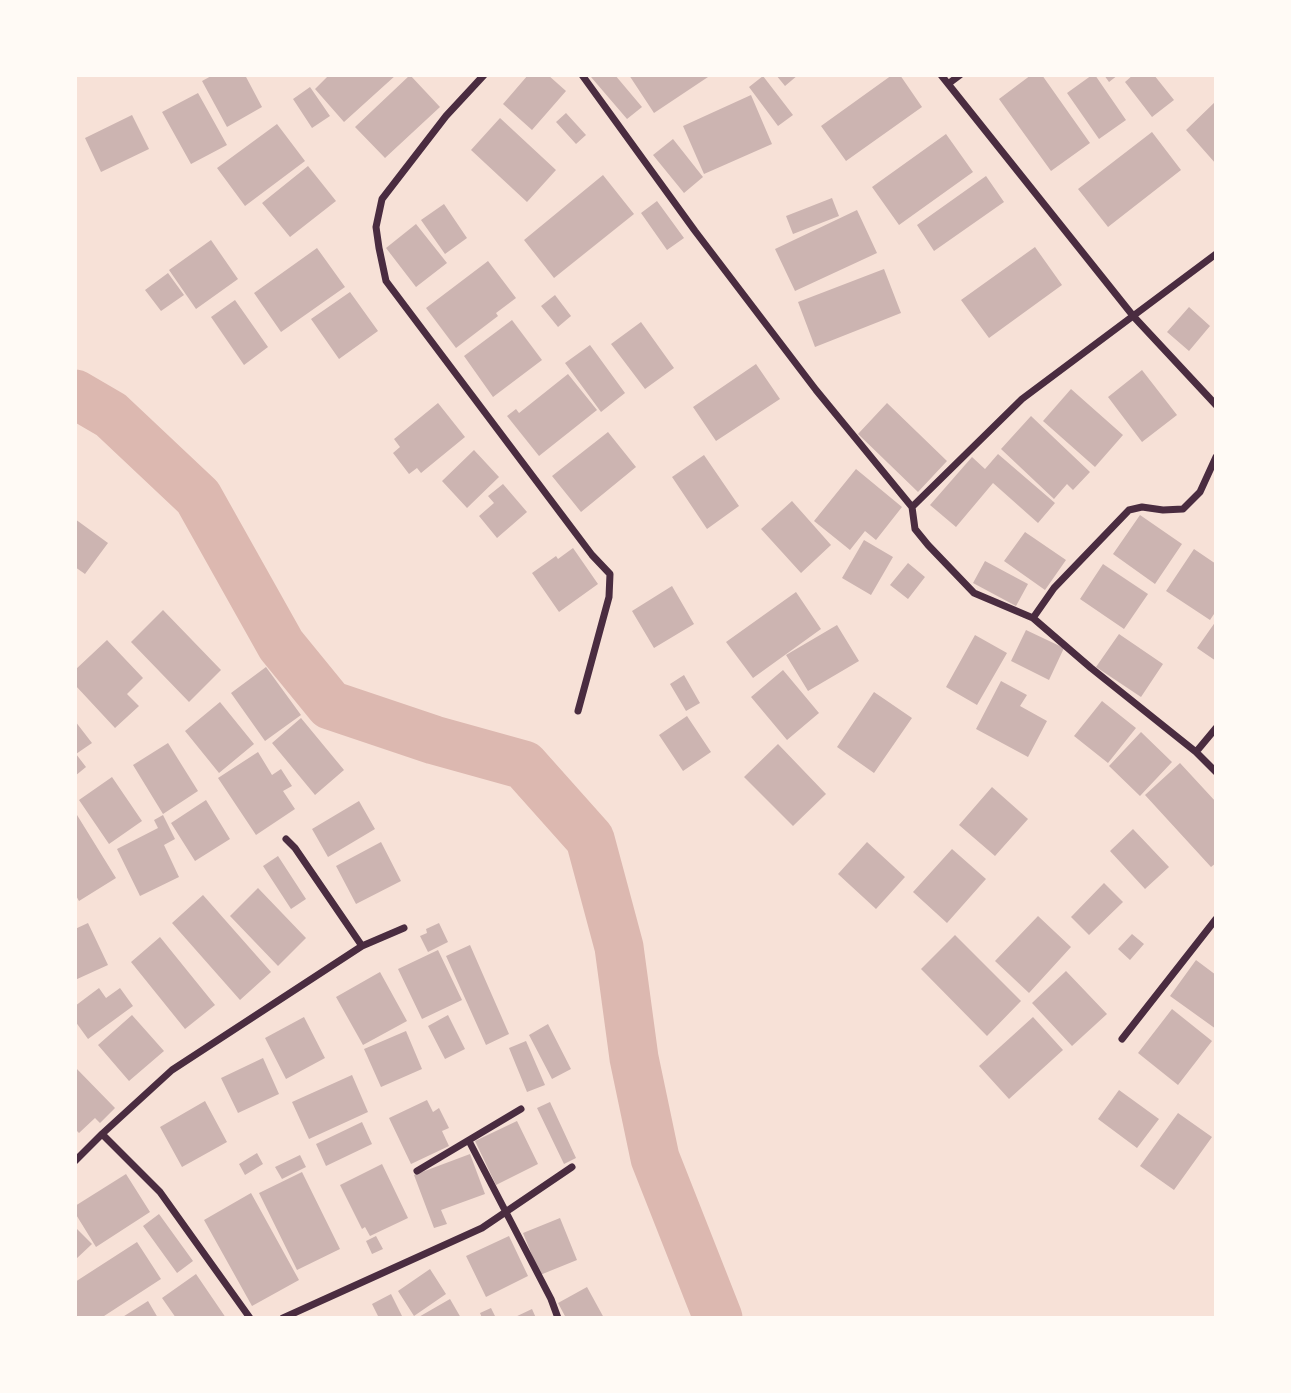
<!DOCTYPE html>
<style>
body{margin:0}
#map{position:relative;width:1291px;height:1393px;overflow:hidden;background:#f7e1d7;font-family:Manrope,sans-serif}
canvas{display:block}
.frame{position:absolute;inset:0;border:77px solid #fffaf5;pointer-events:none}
</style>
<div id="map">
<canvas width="1291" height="1393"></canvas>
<div class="frame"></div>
</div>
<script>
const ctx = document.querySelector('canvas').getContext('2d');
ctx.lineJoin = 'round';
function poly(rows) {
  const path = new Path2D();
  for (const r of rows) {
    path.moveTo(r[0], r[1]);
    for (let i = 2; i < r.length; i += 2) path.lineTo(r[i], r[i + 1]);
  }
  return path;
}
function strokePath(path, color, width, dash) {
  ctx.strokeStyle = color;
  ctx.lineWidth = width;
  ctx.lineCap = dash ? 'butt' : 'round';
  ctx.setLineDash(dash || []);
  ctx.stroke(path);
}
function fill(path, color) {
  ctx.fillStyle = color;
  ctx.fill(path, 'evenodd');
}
const river = poly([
 [75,394,111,415,198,497,281,645,330,705,434,740,524,765,590,839,619,947,634,1058,655,1158,718,1318]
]);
const building = poly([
 [213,75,245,75,262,107,227,127,202,81],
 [329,75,396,75,344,122,315,89],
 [410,75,440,107,385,158,355,127],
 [528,75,548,75,566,91,532,130,503,104],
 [593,75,615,75,642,107,627,119,591,77],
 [629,75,711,75,654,113],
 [776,75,798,75,785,86],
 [892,75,900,75,922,107,846,161,821,126],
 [1031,75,1042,75,1090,143,1051,171,999,99],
 [1092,75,1095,75,1126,120,1099,139,1067,93],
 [1104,75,1118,75,1109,82],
 [1133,75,1154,75,1174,100,1152,117,1125,82],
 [763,76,793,115,778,126,749,87],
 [310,87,330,116,312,128,293,99],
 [198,93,227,145,191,164,162,112],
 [751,95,772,144,704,174,683,126],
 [1216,101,1216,164,1186,130],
 [566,113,586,135,576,144,556,122],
 [132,115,149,149,101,172,85,138],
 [500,118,556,170,527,202,471,150],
 [277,124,305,161,245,206,217,168],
 [1152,132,1181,170,1108,227,1078,189],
 [946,134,973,172,899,225,872,187],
 [673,139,703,177,684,193,653,155],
 [308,166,336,201,290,237,262,203],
 [603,175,634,214,554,278,524,240],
 [986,176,1004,202,934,251,917,225],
 [832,198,839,216,793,234,786,216],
 [657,201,684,238,667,250,641,213],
 [444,204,467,238,445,254,421,220],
 [857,210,877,253,795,291,775,249],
 [416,224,447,263,416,287,386,248],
 [211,240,238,279,196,309,169,270],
 [1035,247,1062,285,989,338,961,300],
 [317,248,345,287,281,332,254,293],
 [488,261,516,298,496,313,498,316,456,348,426,308],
 [884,269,901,313,815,347,798,302],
 [168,273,184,295,161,311,145,290],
 [350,292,378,331,339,359,311,319],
 [555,295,571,316,558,327,541,306],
 [235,300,268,347,244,365,211,317],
 [1189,307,1210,326,1189,351,1167,332],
 [512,320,542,360,493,397,464,356],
 [641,322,674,368,645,389,611,344],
 [590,345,625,393,601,412,565,363],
 [756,364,780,399,716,441,693,407],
 [1142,370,1177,415,1142,442,1108,397],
 [568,374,597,410,539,456,507,416,516,409,519,413],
 [1071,389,1123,435,1095,467,1043,421],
 [438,403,465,437,421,473,417,468,409,474,393,453,400,447,394,439],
 [887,403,947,461,918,492,858,434],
 [1031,416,1090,472,1073,490,1067,484,1054,499,1001,449],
 [608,432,636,467,581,512,552,476],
 [474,450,499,477,467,508,442,481],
 [998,454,1055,503,1038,523,993,483,956,527,930,505,972,457,985,469],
 [704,455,739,506,707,529,672,477],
 [856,469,902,507,876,540,865,531,850,550,814,521],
 [503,484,527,512,497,538,479,516,494,503,488,496],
 [792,501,831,545,801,573,761,529],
 [1140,515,1182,544,1155,584,1113,554],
 [75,519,108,543,85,574,75,567],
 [1025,532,1066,560,1045,590,1004,561],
 [864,540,893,557,871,595,842,578],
 [573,548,598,584,559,612,532,573,556,556,558,559],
 [1194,549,1216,564,1216,611,1210,620,1166,591],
 [985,561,1028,584,1016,606,973,583],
 [908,563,925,577,908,599,890,585],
 [1103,564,1148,594,1124,629,1080,599],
 [672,586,694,624,654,648,632,611],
 [796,592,821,629,753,678,726,642],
 [163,610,221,670,189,702,131,642],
 [1216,621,1216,661,1197,648],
 [837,625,859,661,808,691,786,655],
 [1026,630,1064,648,1049,680,1011,661],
 [1119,634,1163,664,1141,697,1096,667],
 [975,635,1007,653,977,705,946,687],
 [107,640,143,678,127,694,139,706,115,728,75,685,75,670],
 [266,667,301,715,265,741,231,693],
 [783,670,819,713,787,740,751,697],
 [684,675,700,703,686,711,670,684],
 [1001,681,1027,695,1020,706,1047,721,1028,757,976,729],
 [874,692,912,718,874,773,837,747],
 [1102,701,1136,728,1108,763,1074,736],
 [220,702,254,744,219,773,185,731],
 [687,716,711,752,683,771,659,735],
 [301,718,344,770,315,795,272,743],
 [75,721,92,743,76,754,86,767,75,776],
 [1141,732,1172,762,1140,796,1109,766],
 [168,743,198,791,163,814,133,765],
 [778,744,826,794,793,826,744,777],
 [258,752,272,775,281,769,292,786,283,791,295,809,256,835,218,778],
 [1180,763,1216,802,1216,863,1211,867,1145,795],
 [112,777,142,821,109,844,79,800],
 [992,787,1028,819,995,856,959,825],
 [206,800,230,839,195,861,171,823],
 [359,801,375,829,328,857,312,829],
 [77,815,116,878,79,901,75,894,75,816],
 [163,815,175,839,164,845,179,877,140,896,117,849,158,828,154,820],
 [1133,829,1169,867,1145,889,1110,851],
 [381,842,401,881,356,904,336,866],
 [867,842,905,877,876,909,838,874],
 [952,849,986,879,947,923,913,892],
 [278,856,306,899,291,909,263,866],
 [1104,883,1123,902,1089,935,1071,917],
 [258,888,306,938,278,966,230,916],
 [203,895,271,972,240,1000,172,923],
 [1038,916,1071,947,1029,993,995,961],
 [88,923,108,965,75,980,75,929],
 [439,923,448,942,428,952,420,936,427,933,426,929],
 [1132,934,1144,944,1130,960,1118,949],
 [955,935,1021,1001,987,1036,921,969],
 [160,937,215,1005,185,1029,131,962],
 [470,945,509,1034,486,1045,446,956],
 [438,950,462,1000,422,1019,398,969],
 [1196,960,1216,975,1216,1029,1170,996],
 [1066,971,1107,1014,1072,1046,1032,1003],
 [380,972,407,1021,363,1045,336,997],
 [99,988,106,998,120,988,133,1006,88,1039,75,1021,75,1006],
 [1172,1009,1212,1041,1178,1085,1138,1053],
 [132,1015,164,1051,129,1081,98,1045],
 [448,1015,465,1049,445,1059,428,1026],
 [304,1017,325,1058,286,1079,265,1038],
 [1033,1017,1063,1050,1009,1099,979,1066],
 [548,1024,571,1069,552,1079,529,1035],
 [406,1031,422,1069,381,1087,364,1049],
 [526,1041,545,1085,527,1092,509,1048],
 [263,1058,279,1094,238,1113,221,1078],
 [75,1067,115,1108,100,1123,95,1118,79,1133,75,1129],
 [352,1075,368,1112,309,1139,292,1102],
 [1119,1090,1159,1119,1137,1148,1098,1119],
 [427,1100,433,1112,439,1108,449,1128,442,1131,449,1146,411,1164,389,1118],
 [205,1101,227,1142,182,1167,160,1127],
 [550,1102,576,1158,564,1164,537,1108],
 [1178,1113,1212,1137,1174,1190,1140,1166],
 [517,1121,538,1164,496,1185,475,1141],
 [362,1122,372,1144,326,1166,316,1144],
 [257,1153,263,1164,245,1175,239,1164],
 [470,1154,485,1194,441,1210,447,1224,434,1228,414,1175],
 [300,1155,306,1167,282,1179,275,1167],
 [382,1164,408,1218,370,1236,365,1227,362,1229,340,1185],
 [302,1172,340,1249,297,1270,259,1193],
 [126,1174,150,1212,96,1247,75,1213,75,1206],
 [251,1193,299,1280,252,1306,204,1220],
 [159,1214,193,1261,177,1273,143,1226],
 [560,1218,577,1260,540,1275,523,1233],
 [75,1227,92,1244,75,1260],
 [376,1236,383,1249,372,1254,366,1241],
 [509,1236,528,1276,486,1297,466,1256],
 [137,1242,161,1279,101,1318,78,1318,75,1314,75,1282],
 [430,1269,446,1294,414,1316,398,1291],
 [196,1274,226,1318,176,1318,162,1298],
 [587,1287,604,1318,566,1318,558,1303],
 [391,1294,403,1318,379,1318,372,1304],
 [450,1299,461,1318,417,1318],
 [148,1301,158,1318,121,1318],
 [491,1308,496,1318,482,1318,480,1313],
 [532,1309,536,1318,513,1318]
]);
const minor = poly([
 [484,75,446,116,382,199,376,227,379,248,386,281,592,555,610,574,609,597,578,711],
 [582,75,695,231,816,390,912,507,915,529,928,545,974,593,1033,618,1091,668,1196,752,1216,772],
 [941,75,1134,317,1216,405],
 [948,84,960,75],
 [912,507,1022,399,1216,254],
 [1033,618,1054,588,1129,510,1142,507,1163,510,1183,509,1200,492,1216,457],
 [1196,752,1216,728],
 [286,839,295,848,362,946],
 [1122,1039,1216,919],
 [102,1134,160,1192,250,1318],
 [469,1141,551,1299,558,1318],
 [75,1161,102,1134,172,1070,362,946,404,928],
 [417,1171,521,1109],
 [283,1318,482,1228,572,1167]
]);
strokePath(river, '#dcb8b0', 49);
fill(building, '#ccb4b1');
strokePath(minor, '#4a2c40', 7);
</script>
